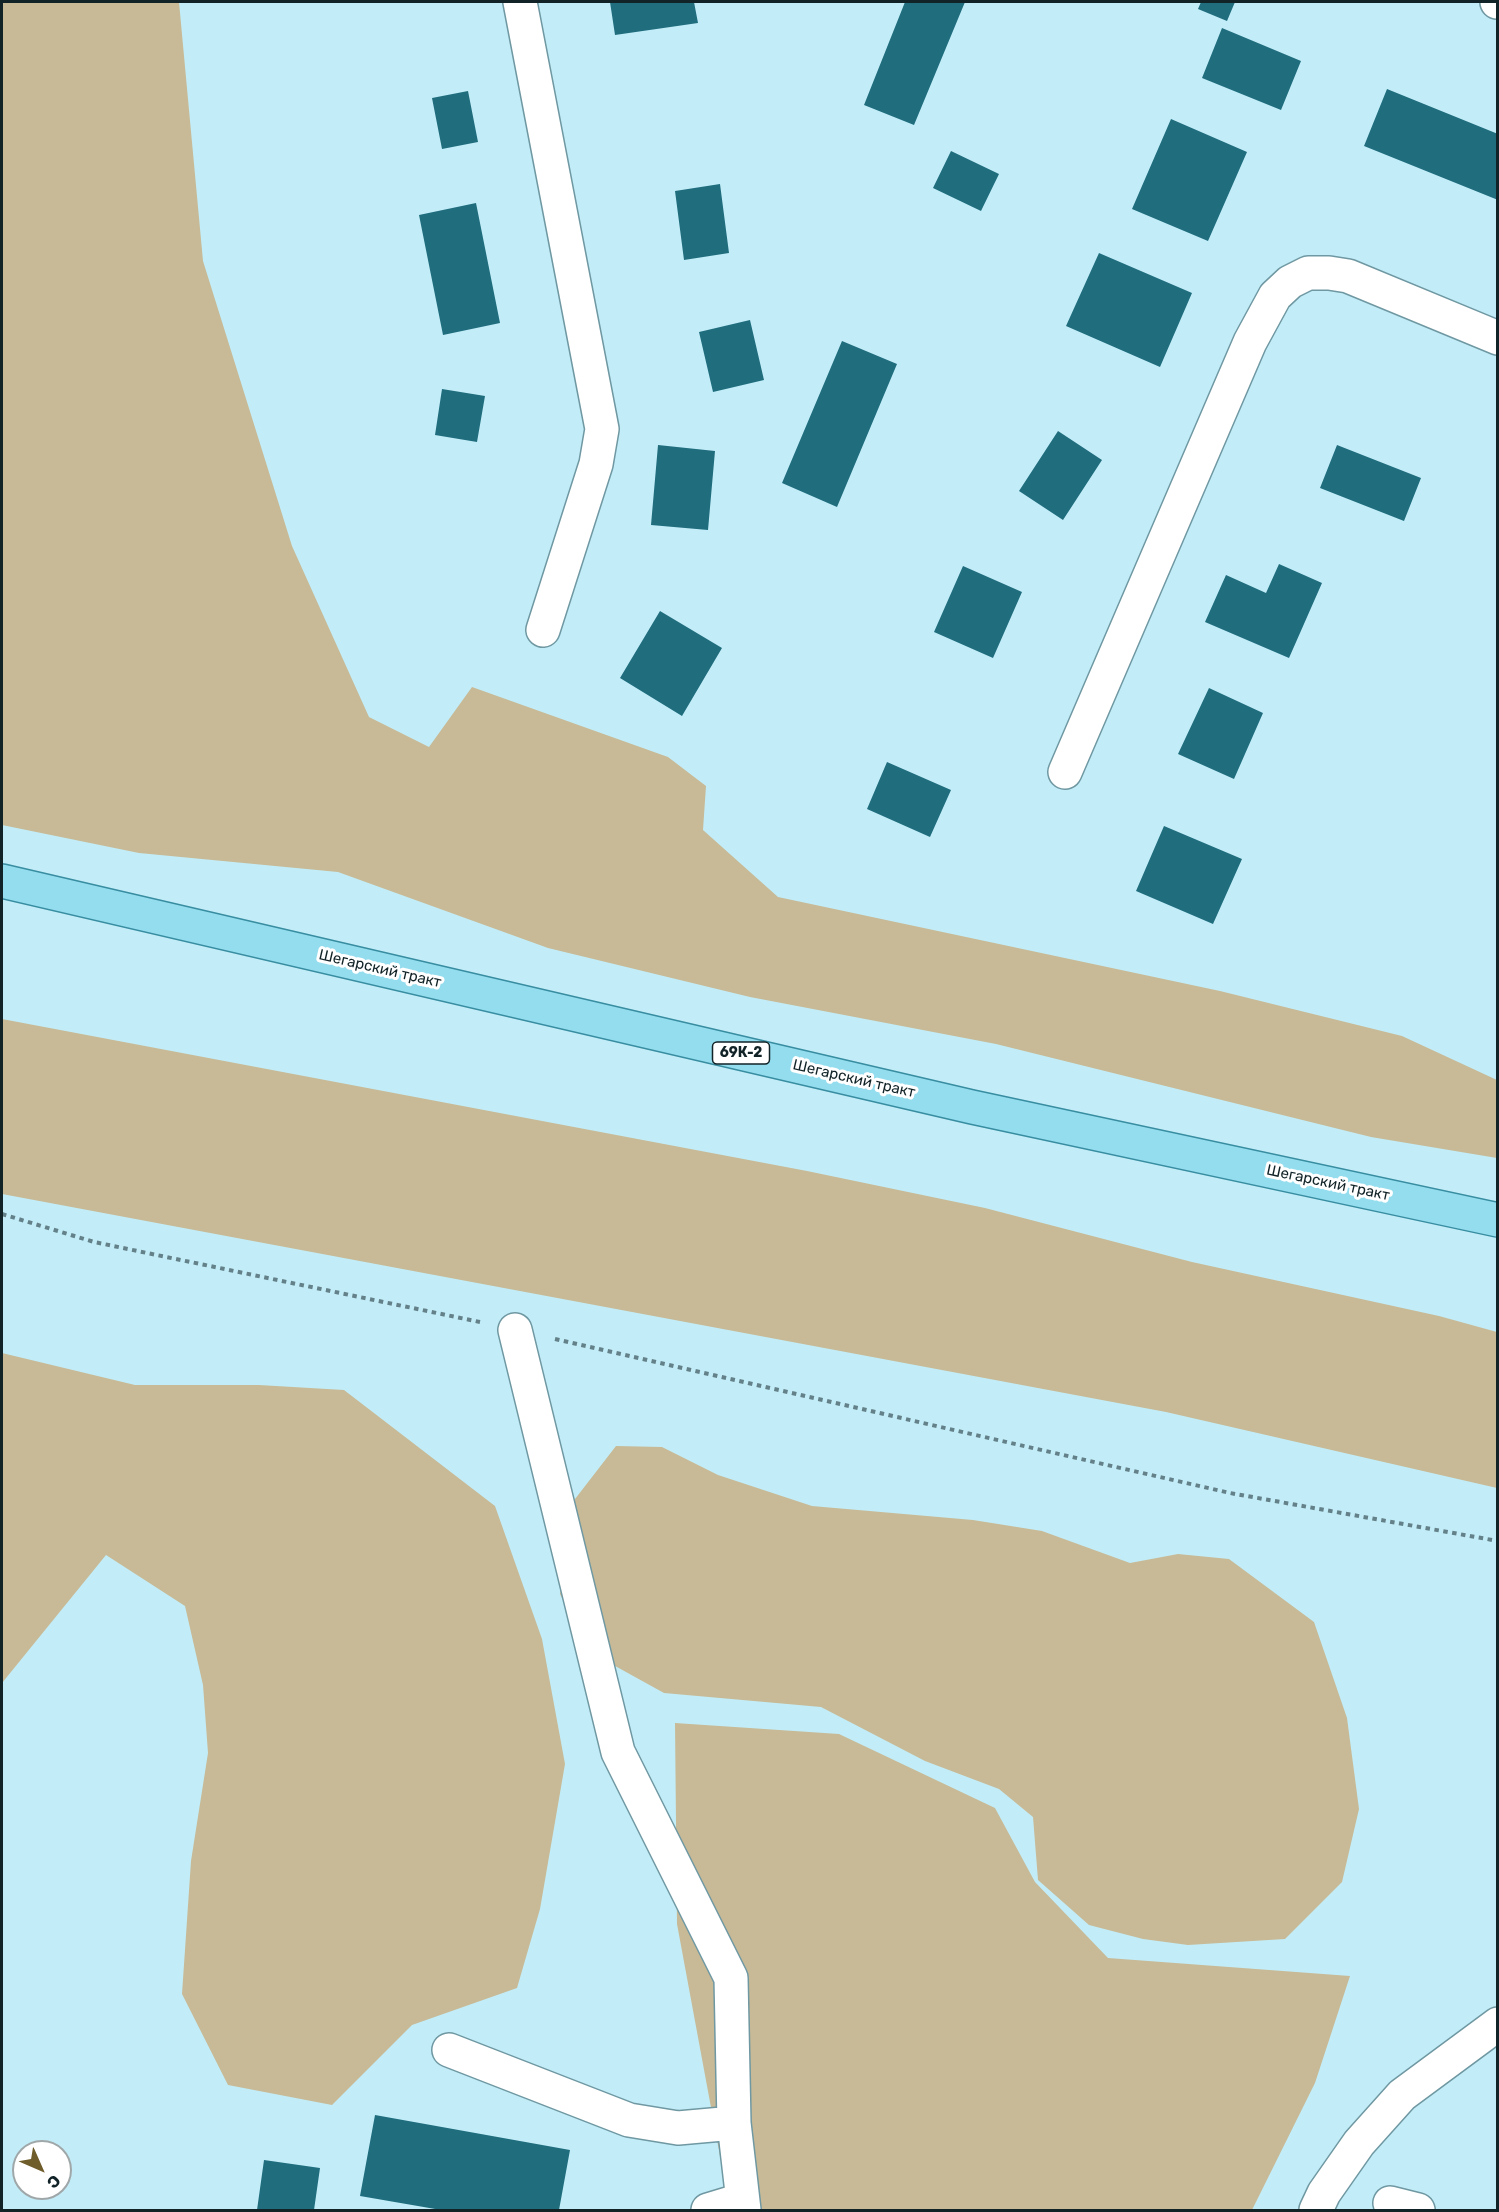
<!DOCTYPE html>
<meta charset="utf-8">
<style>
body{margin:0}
#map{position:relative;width:1499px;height:2212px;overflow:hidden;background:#c2edf8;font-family:Rubik,sans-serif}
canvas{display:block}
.frame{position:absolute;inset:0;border:3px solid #122327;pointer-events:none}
.north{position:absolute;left:12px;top:2140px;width:60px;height:60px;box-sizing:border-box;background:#fff;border:2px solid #a0a7a9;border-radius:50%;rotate:135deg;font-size:16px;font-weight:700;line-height:24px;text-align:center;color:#122327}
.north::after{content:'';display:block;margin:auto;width:21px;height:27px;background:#705d2c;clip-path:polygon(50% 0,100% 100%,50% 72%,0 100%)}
</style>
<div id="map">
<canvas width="1499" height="2212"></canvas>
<div class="frame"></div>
<div class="north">С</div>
</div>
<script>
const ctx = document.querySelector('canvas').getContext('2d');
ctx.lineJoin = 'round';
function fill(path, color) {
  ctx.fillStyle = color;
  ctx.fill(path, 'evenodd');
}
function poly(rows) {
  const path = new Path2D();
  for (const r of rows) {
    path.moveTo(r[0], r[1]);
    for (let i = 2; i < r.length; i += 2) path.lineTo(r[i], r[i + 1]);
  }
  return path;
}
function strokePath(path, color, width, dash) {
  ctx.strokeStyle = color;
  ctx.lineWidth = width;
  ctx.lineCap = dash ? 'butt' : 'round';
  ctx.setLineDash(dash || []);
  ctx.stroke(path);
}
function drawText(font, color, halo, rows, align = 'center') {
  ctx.font = font + ' Rubik,sans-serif';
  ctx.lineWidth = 6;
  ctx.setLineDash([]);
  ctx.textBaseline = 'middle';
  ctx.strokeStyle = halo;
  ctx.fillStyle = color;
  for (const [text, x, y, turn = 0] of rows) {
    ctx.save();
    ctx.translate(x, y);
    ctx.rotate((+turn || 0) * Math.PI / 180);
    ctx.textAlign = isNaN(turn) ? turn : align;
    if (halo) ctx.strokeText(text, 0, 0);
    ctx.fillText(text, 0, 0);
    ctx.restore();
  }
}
const green = poly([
 [2,2,179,2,203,261,292,546,369,717,429,747,472,687,668,757,706,786,703,830,778,897,1220,991,1402,1036,1497,1080,1497,1158,1371,1137,996,1044,750,997,548,948,338,872,139,853,2,825],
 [2,1019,807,1171,985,1208,1192,1262,1439,1316,1497,1332,1497,1488,1166,1412,2,1194],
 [2,1353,135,1385,259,1385,344,1390,495,1506,542,1639,565,1764,540,1909,517,1988,412,2025,332,2105,228,2085,182,1994,191,1861,208,1753,203,1685,185,1606,106,1555,2,1683],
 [616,1446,662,1447,718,1475,812,1506,973,1520,1042,1531,1130,1563,1178,1554,1229,1559,1314,1622,1347,1718,1359,1809,1342,1882,1285,1939,1188,1945,1143,1939,1089,1925,1038,1880,1033,1817,999,1789,925,1761,821,1707,664,1693,588,1651,560,1594,575,1499],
 [675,1723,839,1734,995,1808,1035,1882,1108,1958,1350,1976,1315,2083,1252,2210,730,2210,677,1924]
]);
const building = poly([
 [610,2,694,2,698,23,615,35],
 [905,2,965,2,914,125,864,105],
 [1201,2,1235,2,1227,21,1198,9],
 [1222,28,1301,61,1281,110,1202,78],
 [1387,89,1498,134,1498,200,1364,146],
 [468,91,478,142,442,149,432,98],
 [1171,119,1247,152,1208,241,1132,209],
 [951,151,999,174,981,211,933,188],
 [720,184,729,253,684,260,675,191],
 [476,203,500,323,443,335,419,215],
 [1099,253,1192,293,1160,367,1066,326],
 [750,320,764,380,713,392,699,332],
 [842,341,897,364,837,507,782,483],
 [442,389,485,396,477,442,435,435],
 [1058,431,1102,460,1063,520,1019,491],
 [658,445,715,451,708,530,651,525],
 [1337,445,1421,478,1404,521,1320,488],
 [1279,564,1322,583,1289,658,1205,622,1226,575,1266,593],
 [963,566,1022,592,993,658,934,632],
 [660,611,722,648,682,716,620,678],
 [1209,688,1263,713,1234,779,1178,754],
 [887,762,951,790,930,837,867,809],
 [1164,826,1242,859,1213,924,1136,891],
 [375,2115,570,2150,559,2210,441,2210,360,2196],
 [264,2160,320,2168,314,2210,257,2210]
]);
const path = poly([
 [2,1214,94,1242,480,1322],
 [555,1339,1230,1493,1498,1541]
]);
const minor = poly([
 [520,2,602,429,596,464,543,630],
 [1497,2,1498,2],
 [1065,772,1250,342,1275,296,1290,282,1308,273,1329,273,1348,276,1498,338],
 [515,1330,618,1752,731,1978,734,2123,744,2210],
 [449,2050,629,2120,678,2128,734,2123],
 [1390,2203,1418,2210],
 [708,2210,741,2200],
 [1316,2210,1324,2193,1359,2143,1402,2095,1498,2024]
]);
const major = poly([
 [2,881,972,1107,1498,1220]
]);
const shields = [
 [741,1053,57]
];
const shieldNames = [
 ["69К-2",741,1053]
];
const streetNames = [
 ["Шегарский тракт",380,969,13],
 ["Шегарский тракт",854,1079,13],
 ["Шегарский тракт",1328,1183,12]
];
fill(green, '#c8ba96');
fill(building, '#206d7e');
strokePath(minor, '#6f98a2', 36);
strokePath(major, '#388da1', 36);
strokePath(path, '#648189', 4, [4.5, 4.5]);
strokePath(minor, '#fff', 33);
strokePath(major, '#94ddee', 33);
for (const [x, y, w] of shields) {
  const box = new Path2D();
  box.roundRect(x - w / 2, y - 11, w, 22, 4.5);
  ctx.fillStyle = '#fff';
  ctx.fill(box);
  strokePath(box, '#122327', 1.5);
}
drawText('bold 14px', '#122327', null, shieldNames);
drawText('15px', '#122327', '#fff', streetNames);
</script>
